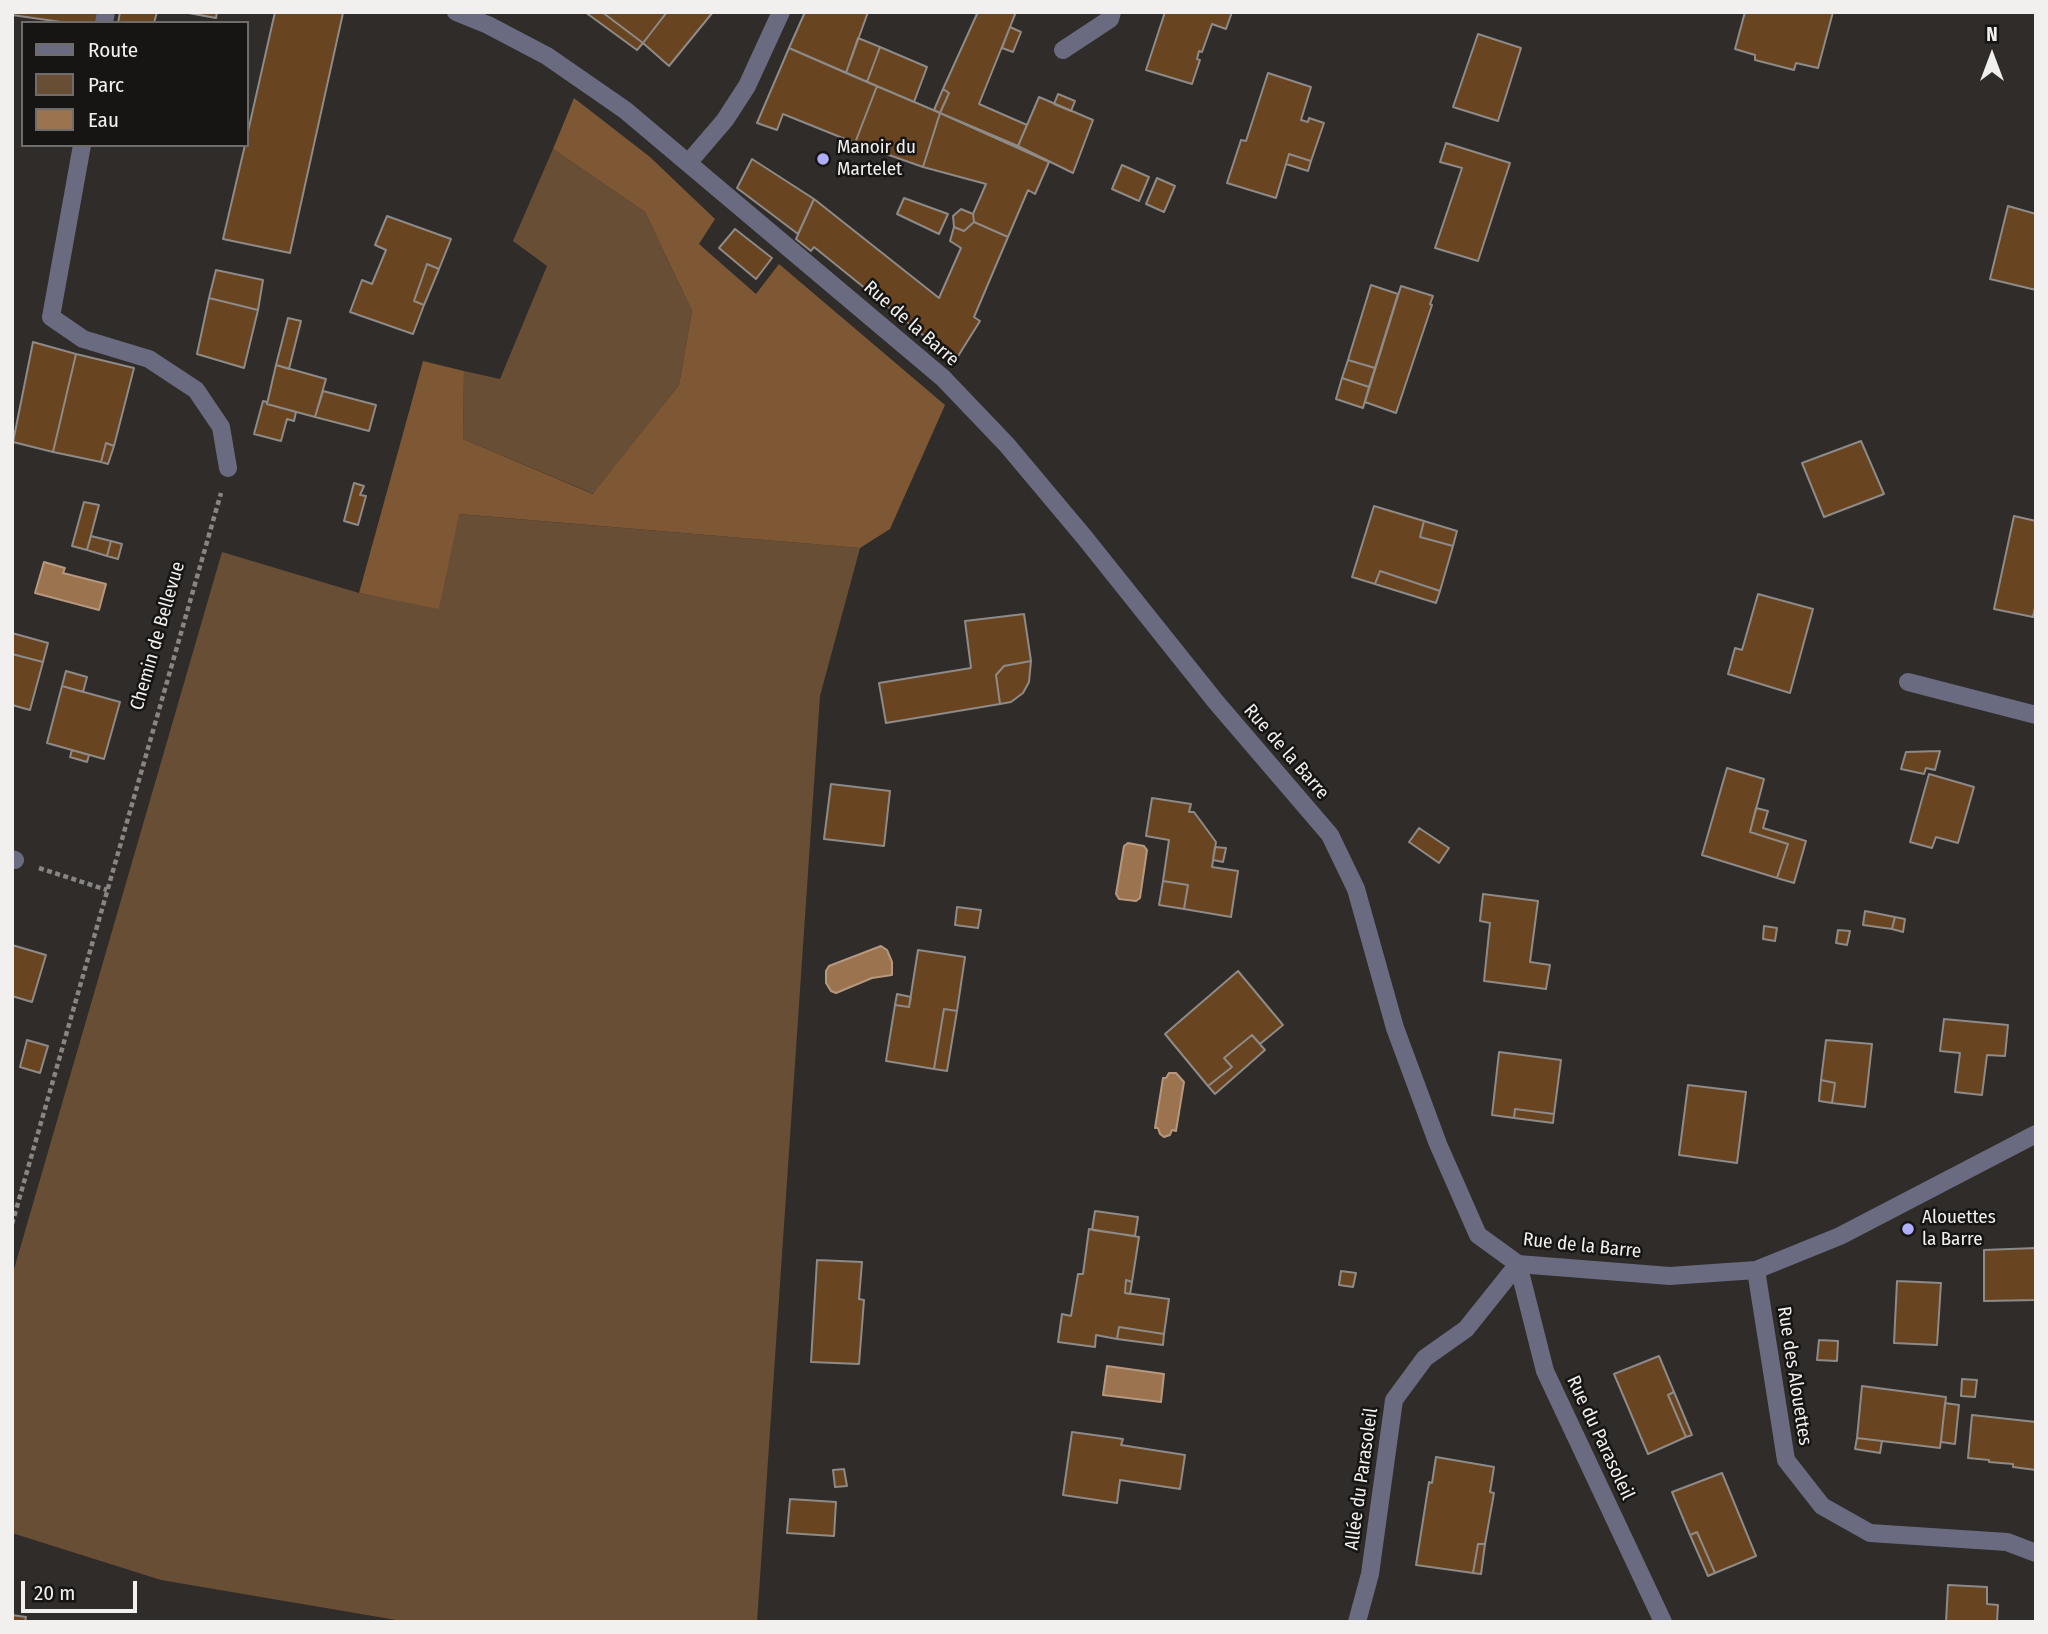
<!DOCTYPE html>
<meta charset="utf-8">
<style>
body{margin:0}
#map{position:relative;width:2048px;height:1634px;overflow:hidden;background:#2f2c2a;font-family:"Fira Sans Condensed",sans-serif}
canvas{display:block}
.frame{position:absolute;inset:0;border:14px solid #f1f0ee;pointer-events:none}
.legend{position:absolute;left:21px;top:21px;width:228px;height:126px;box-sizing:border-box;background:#161514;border:2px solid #6e6d6b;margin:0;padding:9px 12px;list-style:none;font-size:21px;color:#f1f0ee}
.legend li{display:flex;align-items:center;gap:14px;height:35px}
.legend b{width:35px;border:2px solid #6e6d6b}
.north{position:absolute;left:1957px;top:21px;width:70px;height:70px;-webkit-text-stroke:5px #161514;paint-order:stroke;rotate:0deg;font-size:19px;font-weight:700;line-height:28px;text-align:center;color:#f1f0ee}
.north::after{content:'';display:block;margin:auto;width:24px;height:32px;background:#f1f0ee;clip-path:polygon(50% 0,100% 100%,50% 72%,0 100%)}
.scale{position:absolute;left:21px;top:1581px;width:116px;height:32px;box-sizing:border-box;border:4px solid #f1f0ee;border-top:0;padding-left:9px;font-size:21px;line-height:24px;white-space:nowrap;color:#f1f0ee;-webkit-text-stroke:5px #161514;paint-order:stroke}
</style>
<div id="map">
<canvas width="2048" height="1634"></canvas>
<div class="frame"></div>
<ul class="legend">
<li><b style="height:9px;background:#6a6b80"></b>Route</li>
<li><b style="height:19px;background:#694e36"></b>Parc</li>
<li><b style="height:19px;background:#9b734f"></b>Eau</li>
</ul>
<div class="north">N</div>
<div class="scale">20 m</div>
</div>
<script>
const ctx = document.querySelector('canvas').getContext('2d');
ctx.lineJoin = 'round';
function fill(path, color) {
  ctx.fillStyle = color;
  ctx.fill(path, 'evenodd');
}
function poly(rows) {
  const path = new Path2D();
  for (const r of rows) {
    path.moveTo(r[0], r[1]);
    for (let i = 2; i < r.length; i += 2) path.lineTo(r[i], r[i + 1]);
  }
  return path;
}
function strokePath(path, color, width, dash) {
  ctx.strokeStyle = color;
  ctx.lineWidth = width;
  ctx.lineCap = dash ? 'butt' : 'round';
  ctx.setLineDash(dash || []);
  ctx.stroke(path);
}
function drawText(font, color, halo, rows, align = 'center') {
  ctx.font = font + ' "Fira Sans Condensed",sans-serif';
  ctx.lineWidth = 5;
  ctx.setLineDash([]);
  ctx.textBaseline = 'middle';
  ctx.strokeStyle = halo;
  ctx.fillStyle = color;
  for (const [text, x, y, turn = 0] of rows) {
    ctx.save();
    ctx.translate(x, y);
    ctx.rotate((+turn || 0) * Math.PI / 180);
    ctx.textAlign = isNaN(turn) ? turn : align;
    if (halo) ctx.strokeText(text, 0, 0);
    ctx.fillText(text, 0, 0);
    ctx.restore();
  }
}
const green = poly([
 [553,149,645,212,692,311,679,385,594,494,463,439,464,371,500,379,547,266,513,241],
 [458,514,860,548,820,696,757,1622,408,1622,161,1580,12,1533,12,1276,222,552,359,593,439,608]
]);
const forest = poly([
 [574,98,650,157,715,219,699,244,756,294,779,264,945,405,890,529,860,548,459,514,439,609,359,593,423,361,464,371,463,439,593,494,679,385,692,311,645,212,553,149]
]);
const water = poly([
 [44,562,65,568,63,573,106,584,99,610,35,593,44,562],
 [1128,843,1144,846,1147,850,1140,898,1136,901,1119,899,1116,894,1124,846,1128,843],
 [881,946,887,950,892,962,892,975,872,978,836,993,831,991,826,983,826,971,829,966,881,946],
 [1169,1073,1176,1073,1184,1082,1176,1131,1172,1130,1170,1135,1164,1137,1160,1134,1158,1128,1155,1128,1163,1078,1166,1078,1169,1073],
 [1107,1366,1164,1374,1161,1402,1103,1395,1107,1366]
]);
const building = poly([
 [12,12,100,12,98,23,68,23,12,15,12,12],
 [120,12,157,12,154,23,118,23,120,12],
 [183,12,217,12,216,18,183,12],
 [275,12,343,13,290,253,223,239,245,145,247,145,247,136,275,12],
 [585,12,602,12,643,43,637,50,585,12],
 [602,12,667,12,643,43,602,12],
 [667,12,713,12,669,66,643,43,667,12],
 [805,12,868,12,846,73,789,48,805,12],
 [973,12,1016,12,979,104,1027,125,1018,146,940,113,949,93,943,89,977,14,973,12],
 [1165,12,1232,12,1226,29,1212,24,1202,52,1199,51,1197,59,1200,60,1192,84,1146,70,1165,12],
 [1745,12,1833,12,1818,68,1796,63,1794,70,1755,60,1755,55,1735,49,1745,12],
 [1010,27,1021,32,1013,52,1002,48,1010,27],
 [1478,34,1521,48,1498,121,1453,107,1478,34],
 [858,38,880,47,867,82,846,73,858,38],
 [880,47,927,67,914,102,867,82,880,47],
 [789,48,877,86,855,143,783,114,777,130,757,123,789,48],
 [1268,73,1311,87,1301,120,1308,122,1309,118,1324,123,1311,161,1289,154,1276,198,1227,183,1241,140,1246,141,1268,73],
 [877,86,940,113,923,167,855,143,877,86],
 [943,89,949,93,940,113,934,110,943,89],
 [1058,94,1075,101,1071,111,1054,104,1058,94],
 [1039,97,1093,120,1073,173,1018,146,1039,97],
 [940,113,1049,162,1035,194,1028,190,1008,237,974,222,973,214,986,184,923,167,940,113],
 [1446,143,1510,163,1478,261,1435,248,1462,168,1440,162,1446,143],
 [1289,154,1311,161,1308,171,1286,164,1289,154],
 [752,159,814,199,798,234,737,188,752,159],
 [1122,165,1149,177,1139,201,1112,189,1122,165],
 [1157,178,1175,186,1164,212,1146,204,1157,178],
 [904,198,948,214,939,234,897,214,904,198],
 [814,199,939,298,961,248,950,241,954,227,964,231,974,222,1008,237,974,317,980,321,955,361,814,247,811,251,796,239,814,199],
 [2008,206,2036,214,2036,290,1990,279,2008,206],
 [961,209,973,214,974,222,964,231,954,227,953,216,961,209],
 [387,216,451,239,439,269,427,264,414,301,424,305,413,334,350,312,362,280,372,284,386,250,375,245,387,216],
 [735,229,772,258,756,279,719,248,735,229],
 [427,264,439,269,424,305,414,301,427,264],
 [216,270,263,280,258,310,209,298,216,270],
 [1371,285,1398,294,1375,368,1348,360,1371,285],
 [1401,286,1433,296,1430,304,1432,305,1396,413,1365,402,1401,286],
 [209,298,258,310,244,368,197,354,209,298],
 [288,318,301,321,289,369,276,365,288,318],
 [33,342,76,354,53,452,13,442,33,342],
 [76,354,134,368,114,446,106,443,101,462,53,452,76,354],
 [1348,360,1375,368,1369,387,1342,378,1348,360],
 [276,365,326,379,315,417,267,404,276,365],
 [1342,378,1369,387,1363,408,1336,399,1342,378],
 [323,391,376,405,369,431,315,417,323,391],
 [263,401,267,402,267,404,296,412,294,421,287,419,281,441,254,434,263,401],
 [1861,441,1884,494,1824,517,1802,463,1861,441],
 [106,443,114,446,108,464,101,462,106,443],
 [354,483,364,486,360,495,366,496,358,525,344,521,354,483],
 [84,502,99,505,87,550,72,546,84,502],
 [1374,506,1424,521,1420,537,1453,546,1440,591,1380,571,1375,584,1352,577,1374,506],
 [2014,516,2036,521,2036,603,2033,617,1994,609,2014,516],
 [1424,521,1457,531,1453,546,1420,537,1424,521],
 [91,536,111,541,107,556,87,550,91,536],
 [111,541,122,544,118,559,107,556,111,541],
 [1380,571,1440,591,1436,603,1375,584,1380,571],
 [1758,594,1813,609,1790,693,1728,674,1735,648,1742,650,1758,594],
 [1024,614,1031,661,1004,666,996,675,1000,704,886,723,879,683,971,668,965,621,1024,614],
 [12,633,48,643,43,662,12,654,12,633],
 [12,654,43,662,30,710,12,705,12,654],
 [1031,661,1029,682,1023,693,1011,702,1000,704,996,675,1004,666,1031,661],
 [66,671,87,677,83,692,62,686,66,671],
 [62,686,120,702,104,759,47,743,62,686],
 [72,750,89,755,87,762,70,757,72,750],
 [1940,751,1935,770,1926,768,1924,774,1901,769,1906,752,1940,751],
 [1727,768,1764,779,1750,832,1788,844,1777,878,1702,855,1727,768],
 [1929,774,1974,787,1958,843,1936,837,1932,848,1910,842,1929,774],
 [831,784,890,791,884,846,824,839,831,784],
 [1152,798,1191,804,1189,812,1194,812,1216,842,1212,867,1238,871,1231,917,1184,909,1188,885,1163,881,1169,840,1146,836,1152,798],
 [1756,808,1768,811,1763,828,1806,841,1794,883,1777,878,1788,844,1750,832,1756,808],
 [1419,828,1449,848,1439,863,1409,842,1419,828],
 [1215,847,1226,848,1223,862,1213,860,1215,847],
 [1163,881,1188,885,1184,909,1159,905,1163,881],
 [1483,894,1538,901,1530,962,1550,965,1546,989,1484,981,1490,923,1480,921,1483,894],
 [957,907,981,910,978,928,955,925,957,907],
 [1865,911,1895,917,1892,929,1863,925,1865,911],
 [1895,917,1905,919,1903,932,1892,929,1895,917],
 [1764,926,1777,928,1775,941,1763,939,1764,926],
 [1838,930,1850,931,1847,945,1836,943,1838,930],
 [12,945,46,955,32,1002,12,996,12,945],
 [918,950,965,957,957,1011,944,1009,934,1069,886,1061,895,1005,909,1007,918,950],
 [1238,971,1283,1025,1260,1044,1252,1035,1224,1058,1232,1067,1208,1086,1165,1034,1238,971],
 [897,994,911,997,909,1007,895,1005,897,994],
 [944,1009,957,1011,947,1071,934,1069,944,1009],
 [1944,1019,2008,1025,2005,1056,1987,1055,1982,1095,1955,1092,1960,1053,1940,1051,1944,1019],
 [1252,1035,1265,1050,1215,1094,1208,1086,1232,1067,1224,1058,1252,1035],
 [27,1040,48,1046,40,1073,20,1067,27,1040],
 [1826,1040,1872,1044,1865,1107,1832,1103,1835,1083,1821,1080,1826,1040],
 [1499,1052,1561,1060,1554,1114,1515,1109,1514,1118,1492,1115,1499,1052],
 [1821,1080,1835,1083,1832,1103,1819,1101,1821,1080],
 [1688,1085,1746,1092,1737,1163,1679,1155,1688,1085],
 [1515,1109,1554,1114,1553,1123,1514,1118,1515,1109],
 [1095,1211,1138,1217,1135,1236,1092,1230,1095,1211],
 [1089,1229,1139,1237,1132,1282,1126,1280,1125,1293,1169,1299,1164,1334,1119,1327,1117,1339,1096,1335,1095,1347,1058,1342,1062,1314,1071,1316,1078,1274,1083,1274,1089,1229],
 [2036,1248,2036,1300,1984,1301,1984,1250,2036,1248],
 [817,1260,862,1262,859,1299,864,1300,859,1364,811,1362,817,1260],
 [1341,1271,1356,1273,1353,1287,1339,1285,1341,1271],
 [1126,1280,1132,1282,1130,1294,1125,1293,1126,1280],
 [1897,1281,1941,1283,1937,1345,1894,1343,1897,1281],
 [1119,1327,1164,1334,1163,1345,1117,1339,1119,1327],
 [1819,1340,1838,1341,1837,1361,1817,1360,1819,1340],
 [1659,1356,1674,1392,1668,1395,1686,1437,1648,1454,1614,1374,1659,1356],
 [1962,1379,1977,1380,1975,1397,1961,1396,1962,1379],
 [1862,1386,1946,1397,1940,1448,1857,1438,1862,1386],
 [1674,1392,1692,1435,1686,1437,1668,1395,1674,1392],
 [1945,1403,1959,1405,1955,1444,1941,1442,1945,1403],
 [1972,1415,2036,1422,2036,1470,2013,1467,2013,1464,1989,1462,1989,1460,1968,1458,1972,1415],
 [1072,1432,1123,1439,1121,1445,1185,1455,1180,1489,1120,1480,1117,1503,1063,1495,1072,1432],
 [1857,1438,1882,1441,1880,1453,1855,1449,1857,1438],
 [1436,1457,1494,1467,1490,1492,1494,1493,1485,1544,1478,1544,1473,1573,1416,1565,1429,1482,1432,1483,1436,1457],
 [844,1469,847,1486,835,1487,833,1470,844,1469],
 [1722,1473,1756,1556,1715,1573,1697,1532,1690,1535,1672,1492,1722,1473],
 [790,1499,836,1502,834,1536,787,1533,790,1499],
 [1697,1532,1715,1573,1708,1576,1690,1535,1697,1532],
 [1478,1544,1485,1544,1481,1574,1473,1573,1478,1544],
 [1948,1585,1987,1587,1987,1604,1998,1605,1997,1622,1946,1622,1948,1585],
 [12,1615,26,1617,25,1622,12,1622,12,1615]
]);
const path = poly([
 [39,868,107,890],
 [12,1224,221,493]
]);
const minor = poly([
 [456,12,488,25,547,56,625,110,943,378,1007,445,1085,538,1216,702,1330,835,1356,889,1395,1028,1438,1144,1478,1235,1518,1264,1670,1276,1756,1270,1840,1236,2036,1134],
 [104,23,106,12],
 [1063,50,1110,19,1112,12],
 [82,145,51,317,83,339,149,359,196,390,221,427,228,468],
 [689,162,725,120,747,86,781,12],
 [1908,682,2036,715],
 [12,859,15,860],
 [1518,1264,1545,1371,1663,1622],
 [1756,1270,1786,1460,1822,1506,1870,1533,2007,1542,2036,1553],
 [1357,1622,1370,1574,1394,1400,1425,1358,1466,1329,1518,1264]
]);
const markers = [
 [823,159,7,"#aeaefb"],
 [1908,1229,7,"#aeaefb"]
];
const poiNames = [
 ["Manoir du",837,148],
 ["Martelet",837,170],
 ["Alouettes",1922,1218],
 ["la Barre",1922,1240]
];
const streetNames = [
 ["Rue de la Barre",911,324,41],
 ["Chemin de Bellevue",158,636,-74],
 ["Rue de la Barre",1286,752,49],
 ["Rue de la Barre",1582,1246,6],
 ["Rue des Alouettes",1794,1376,81],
 ["Rue du Parasoleil",1600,1438,65],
 ["Allée du Parasoleil",1362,1479,-82]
];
fill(green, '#694e36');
fill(forest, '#7e5834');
fill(water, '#9b734f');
strokePath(water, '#b5987f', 2);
fill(building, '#694420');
strokePath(building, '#8d8a88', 2);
strokePath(path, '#888684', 4.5, [5, 3.5]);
strokePath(minor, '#6a6b80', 18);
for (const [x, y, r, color] of markers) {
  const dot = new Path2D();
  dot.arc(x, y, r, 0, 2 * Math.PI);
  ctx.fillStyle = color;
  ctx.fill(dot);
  strokePath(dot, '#161514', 2.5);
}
drawText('19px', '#f1f0ee', '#161514', poiNames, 'left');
drawText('19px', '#f1f0ee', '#161514', streetNames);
</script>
